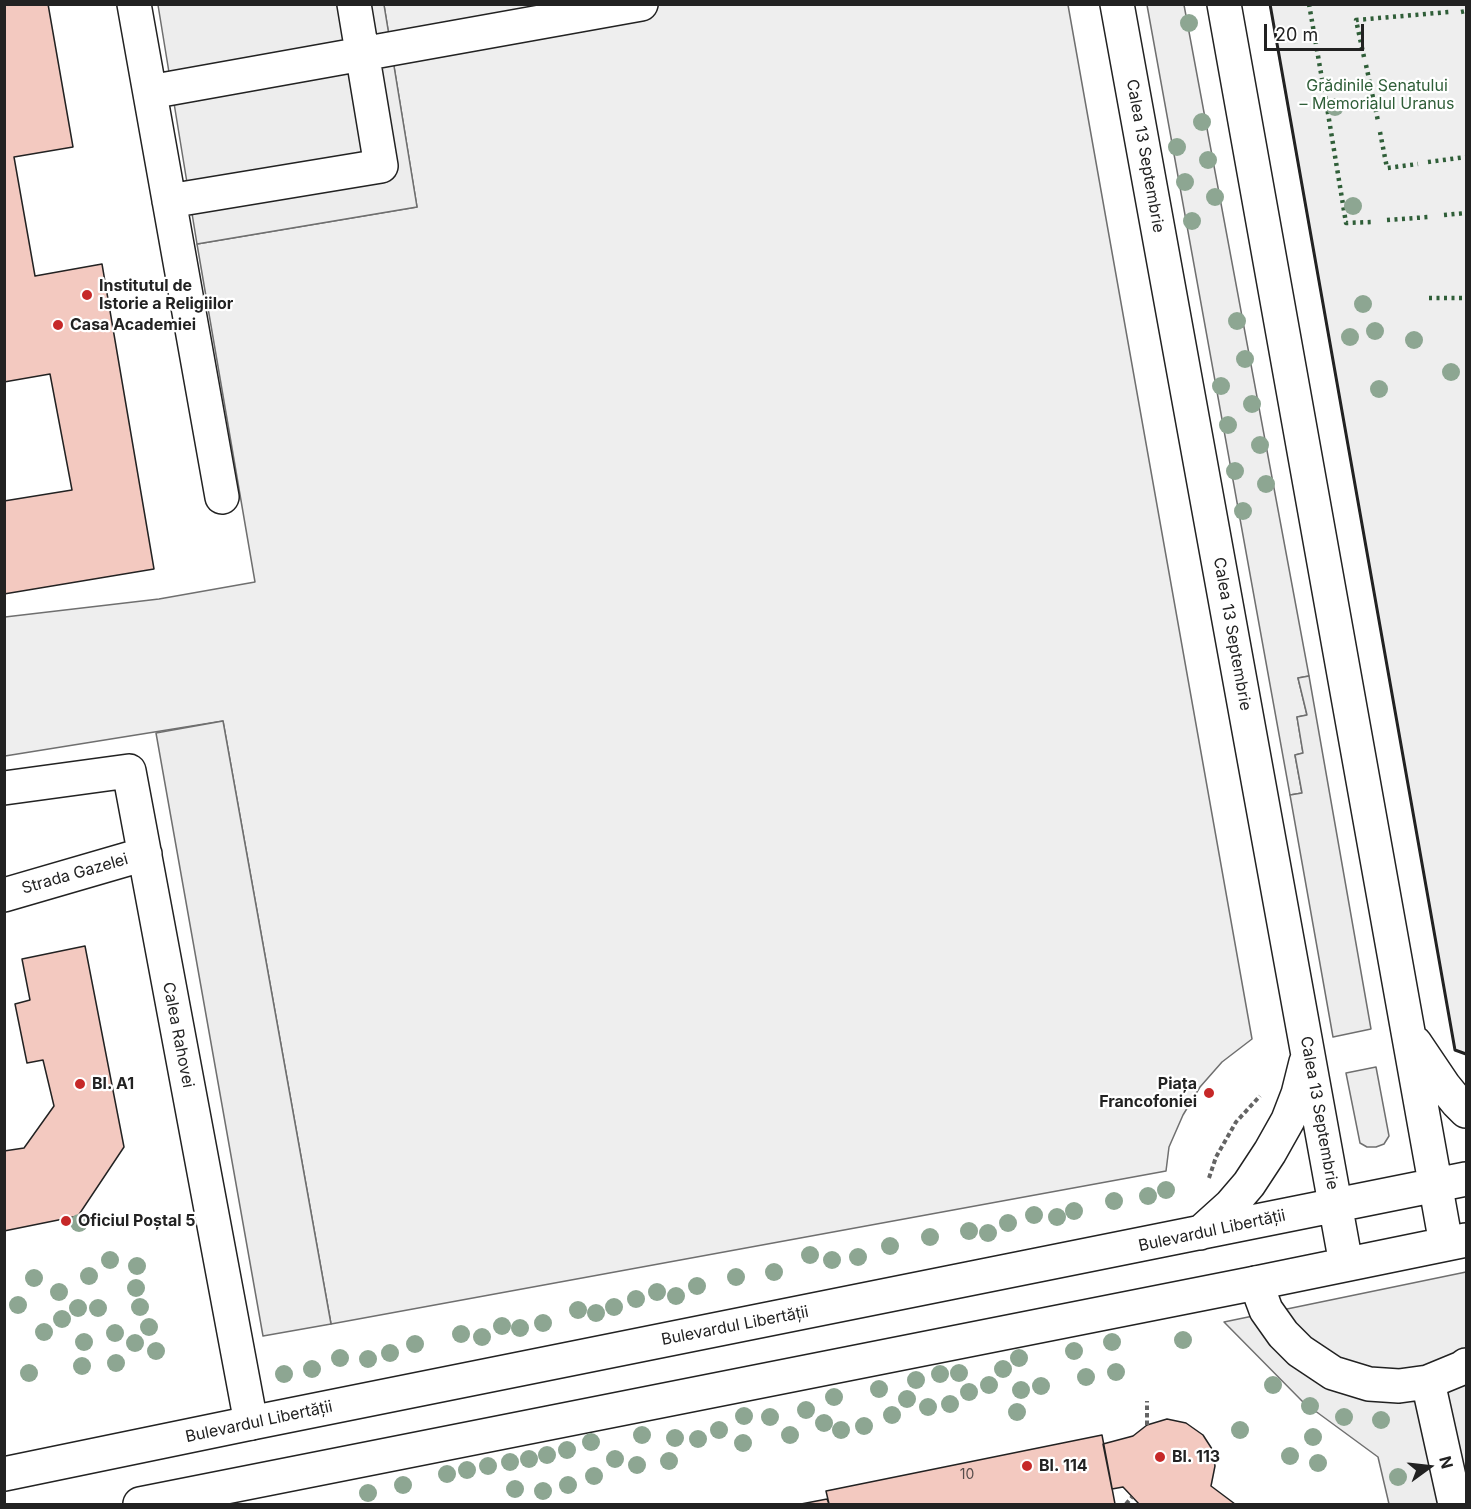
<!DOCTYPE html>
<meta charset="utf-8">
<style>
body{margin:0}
#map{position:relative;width:1471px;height:1509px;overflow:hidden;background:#fff;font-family:Inter,sans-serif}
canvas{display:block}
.frame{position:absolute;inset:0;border:6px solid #222;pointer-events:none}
.north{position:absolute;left:1399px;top:1437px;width:60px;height:60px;-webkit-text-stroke:4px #fff;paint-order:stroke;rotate:75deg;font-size:16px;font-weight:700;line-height:24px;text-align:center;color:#222}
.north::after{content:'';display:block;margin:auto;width:21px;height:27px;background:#222;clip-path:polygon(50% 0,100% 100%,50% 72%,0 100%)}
.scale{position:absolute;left:1264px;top:24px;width:100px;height:27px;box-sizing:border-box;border:3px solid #222;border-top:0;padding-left:8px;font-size:18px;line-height:21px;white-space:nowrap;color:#222;-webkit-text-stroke:4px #fff;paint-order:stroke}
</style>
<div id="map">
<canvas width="1471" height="1509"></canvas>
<div class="frame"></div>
<div class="north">N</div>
<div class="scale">20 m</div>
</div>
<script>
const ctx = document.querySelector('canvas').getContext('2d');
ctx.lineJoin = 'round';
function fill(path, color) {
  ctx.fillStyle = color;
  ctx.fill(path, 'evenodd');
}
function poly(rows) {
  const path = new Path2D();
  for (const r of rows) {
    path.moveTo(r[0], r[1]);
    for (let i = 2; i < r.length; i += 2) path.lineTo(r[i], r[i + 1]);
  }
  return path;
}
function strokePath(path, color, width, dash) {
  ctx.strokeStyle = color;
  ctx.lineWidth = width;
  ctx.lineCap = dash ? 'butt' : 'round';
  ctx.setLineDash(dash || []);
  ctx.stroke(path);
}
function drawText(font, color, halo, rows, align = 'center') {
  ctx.font = font + ' Inter,sans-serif';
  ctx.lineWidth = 4.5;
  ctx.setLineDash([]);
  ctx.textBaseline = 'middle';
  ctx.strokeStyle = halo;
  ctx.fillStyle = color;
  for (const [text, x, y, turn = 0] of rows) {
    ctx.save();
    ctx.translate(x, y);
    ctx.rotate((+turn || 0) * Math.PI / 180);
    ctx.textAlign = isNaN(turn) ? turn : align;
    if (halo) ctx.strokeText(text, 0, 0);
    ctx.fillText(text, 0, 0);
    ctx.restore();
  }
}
const green = poly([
 [384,5,1068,5,1252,1039,1222,1062,1200,1087,1183,1115,1169,1147,1166,1171,331,1324,223,721,5,756,5,617,159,599,255,582,197,244,417,207,384,5],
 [1147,5,1184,5,1309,676,1298,678,1307,715,1297,717,1303,753,1295,755,1302,793,1290,795,1147,5],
 [1270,5,1466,5,1466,1054,1455,1050,1270,5],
 [1376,1067,1389,1136,1384,1144,1376,1147,1367,1147,1360,1143,1346,1073,1376,1067]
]);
const parking = poly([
 [158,5,384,5,417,207,197,244,158,5],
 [1309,676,1371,1029,1333,1037,1290,795,1302,793,1295,755,1303,753,1297,717,1307,715,1298,678,1309,676],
 [223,721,331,1324,263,1336,156,733,223,721],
 [1466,1272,1466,1504,1389,1504,1378,1457,1303,1402,1224,1322,1466,1272]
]);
const building = poly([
 [4,4,48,4,73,147,14,157,35,276,102,264,154,569,4,594,4,501,72,490,50,374,4,382,4,4],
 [85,946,124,1147,78,1216,4,1231,4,1151,24,1148,54,1106,43,1060,27,1063,15,1004,30,1000,22,959,85,946],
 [1167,1419,1186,1423,1203,1435,1212,1449,1215,1466,1211,1486,1235,1504,1139,1504,1123,1487,1112,1489,1103,1444,1133,1436,1147,1425,1167,1419],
 [1102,1435,1115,1504,829,1504,826,1491,1102,1435],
 [827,1499,829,1504,801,1504,827,1499]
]);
const path = poly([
 [1209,1178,1216,1157,1236,1122,1260,1096],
 [1147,1425,1147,1401],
 [1126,1504,1132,1497]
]);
const minor = poly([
 [134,4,222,497],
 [150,92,641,4],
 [169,201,381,166,354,4],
 [4,788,129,771,251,1423],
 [4,895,145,854],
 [1256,1283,1266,1310,1283,1334,1300,1351,1333,1373,1369,1384,1399,1386,1428,1382,1462,1368,1466,1365],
 [1428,1382,1455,1504]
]);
const major = poly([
 [1117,4,1346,1264],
 [1224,4,1446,1244],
 [1415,1043,1444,1086,1457,1102,1466,1111],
 [1200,1233,1231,1205,1249,1184,1270,1152,1288,1120,1298,1094,1306,1062],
 [4,1474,251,1423,1466,1179],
 [140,1504,1256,1283,1466,1240]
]);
const hedge = poly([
 [1309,4,1322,79],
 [1461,12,1466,11],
 [1364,57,1356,20,1449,12],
 [1366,65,1378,121],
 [1324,89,1346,223,1371,222],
 [1380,132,1387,168,1418,164],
 [1428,162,1466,157],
 [1444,215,1466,213],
 [1387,220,1429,217],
 [1429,298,1462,298]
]);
const wall = poly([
 [1270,4,1455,1050,1466,1054]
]);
const trees = [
 [1189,23],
 [1335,107],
 [1202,122],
 [1177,147],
 [1208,160],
 [1185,182],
 [1215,197],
 [1353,206],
 [1192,221],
 [1363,304],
 [1237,321],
 [1375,331],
 [1350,337],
 [1414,340],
 [1245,359],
 [1451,372],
 [1221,386],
 [1379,389],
 [1252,404],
 [1228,425],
 [1260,445],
 [1235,471],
 [1266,484],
 [1243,511],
 [1166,1190],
 [1148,1196],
 [1114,1201],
 [1074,1211],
 [1034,1215],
 [1057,1217],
 [79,1223],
 [1008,1223],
 [969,1231],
 [988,1233],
 [930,1237],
 [890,1246],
 [810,1255],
 [858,1257],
 [110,1260],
 [832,1260],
 [137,1266],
 [774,1272],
 [89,1276],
 [736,1277],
 [34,1278],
 [697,1286],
 [136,1288],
 [59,1292],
 [657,1292],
 [676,1296],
 [636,1299],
 [18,1305],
 [140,1307],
 [614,1307],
 [78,1308],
 [98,1308],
 [578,1310],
 [596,1313],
 [62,1319],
 [543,1323],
 [502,1326],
 [149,1327],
 [520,1328],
 [44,1332],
 [115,1333],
 [461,1334],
 [482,1337],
 [1183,1340],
 [84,1342],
 [1112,1342],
 [135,1343],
 [415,1344],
 [156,1351],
 [1074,1351],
 [390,1353],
 [340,1358],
 [1019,1358],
 [368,1359],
 [116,1363],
 [82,1366],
 [312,1369],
 [1003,1369],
 [1116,1372],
 [29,1373],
 [959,1373],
 [284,1374],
 [940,1374],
 [1086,1377],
 [916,1380],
 [989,1385],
 [1273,1385],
 [1041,1386],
 [879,1389],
 [1021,1390],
 [969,1392],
 [834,1397],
 [907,1399],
 [950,1404],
 [1310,1406],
 [928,1407],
 [806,1410],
 [1017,1412],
 [892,1415],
 [744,1416],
 [770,1417],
 [1344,1417],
 [1381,1420],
 [824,1423],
 [864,1426],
 [719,1430],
 [841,1430],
 [1240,1430],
 [642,1435],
 [790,1435],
 [1313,1437],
 [675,1438],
 [698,1439],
 [591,1442],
 [743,1443],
 [567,1450],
 [547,1455],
 [1290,1456],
 [529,1459],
 [615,1459],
 [669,1461],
 [510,1462],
 [1318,1463],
 [637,1465],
 [488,1466],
 [467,1470],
 [447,1474],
 [594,1476],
 [1398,1477],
 [403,1485],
 [568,1485],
 [515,1489],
 [543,1491],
 [368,1493]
];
const markers = [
 [87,295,6,"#c62828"],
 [58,325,6,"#c62828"],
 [80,1084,6,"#c62828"],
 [1209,1093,6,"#c62828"],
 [66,1221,6,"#c62828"],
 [1160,1457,6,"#c62828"],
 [1027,1466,6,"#c62828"]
];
const numberNames = [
 ["10",967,1475]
];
const parkNames = [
 ["Grădinile Senatului",1377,86],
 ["– Memorialul Uranus",1377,104]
];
const streetNames = [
 ["Calea 13 Septembrie",1145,156,80],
 ["Calea 13 Septembrie",1232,634,80],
 ["Strada Gazelei",75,874,-16],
 ["Calea Rahovei",178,1035,79],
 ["Calea 13 Septembrie",1319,1113,80],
 ["Bulevardul Libertății",1212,1231,-12],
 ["Bulevardul Libertății",735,1326,-11],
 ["Bulevardul Libertății",259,1422,-12]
];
const poiNames = [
 ["Institutul de",99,286],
 ["Istorie a Religiilor",99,304],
 ["Casa Academiei",70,325],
 ["Bl. A1",92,1084],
 ["Piața",1197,1084,"right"],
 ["Francofoniei",1197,1102,"right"],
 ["Oficiul Poștal 5",78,1221],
 ["Bl. 113",1172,1457],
 ["Bl. 114",1039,1466]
];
fill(green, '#eee');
strokePath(green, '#6f6f6f', 1.5);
fill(parking, '#ededed');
strokePath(parking, '#6f6f6f', 1.5);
fill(building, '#f3c9c0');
strokePath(building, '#222', 1.5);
strokePath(minor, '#222', 36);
strokePath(major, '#222', 36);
strokePath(path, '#646464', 4, [4.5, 3]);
strokePath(minor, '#fff', 33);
strokePath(major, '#fff', 33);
strokePath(hedge, '#2f5e38', 4.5, [3, 4.5]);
strokePath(wall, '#222', 3);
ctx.fillStyle = '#8da692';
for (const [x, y] of trees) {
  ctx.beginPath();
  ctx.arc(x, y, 9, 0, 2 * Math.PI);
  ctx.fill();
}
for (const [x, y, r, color] of markers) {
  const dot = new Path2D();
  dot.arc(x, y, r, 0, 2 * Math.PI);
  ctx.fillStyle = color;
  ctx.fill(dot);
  strokePath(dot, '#fff', 2);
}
drawText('14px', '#564c4a', null, numberNames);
drawText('16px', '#2f5e38', '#fff', parkNames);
drawText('16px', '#222', '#fff', streetNames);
drawText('bold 16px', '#222', '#fff', poiNames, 'left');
</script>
